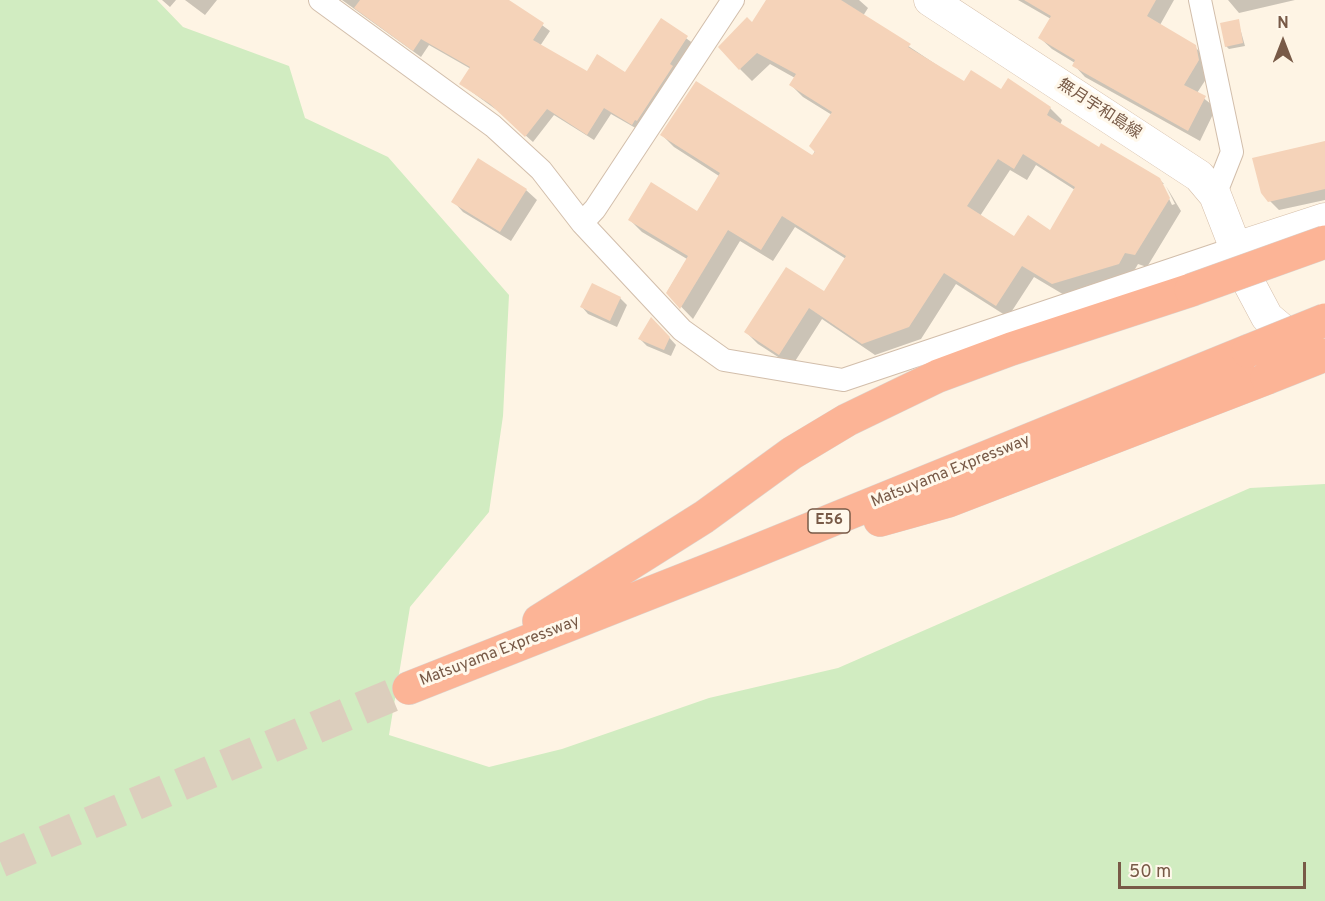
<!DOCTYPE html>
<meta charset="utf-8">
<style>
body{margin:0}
#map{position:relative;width:1325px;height:901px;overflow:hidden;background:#fef4e4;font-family:Overpass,sans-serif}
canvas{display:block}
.north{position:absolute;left:1253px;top:12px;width:60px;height:60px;-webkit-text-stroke:4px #fff8eb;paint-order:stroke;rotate:0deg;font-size:16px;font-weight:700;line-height:24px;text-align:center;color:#785a47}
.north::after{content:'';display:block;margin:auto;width:21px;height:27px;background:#785a47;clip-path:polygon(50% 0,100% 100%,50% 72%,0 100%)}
.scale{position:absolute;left:1118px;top:862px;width:188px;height:27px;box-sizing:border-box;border:3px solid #785a47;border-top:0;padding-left:8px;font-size:18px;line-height:21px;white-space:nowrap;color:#785a47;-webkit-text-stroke:4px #fff8eb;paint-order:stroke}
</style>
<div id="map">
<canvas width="1325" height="901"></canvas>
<div class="north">N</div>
<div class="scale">50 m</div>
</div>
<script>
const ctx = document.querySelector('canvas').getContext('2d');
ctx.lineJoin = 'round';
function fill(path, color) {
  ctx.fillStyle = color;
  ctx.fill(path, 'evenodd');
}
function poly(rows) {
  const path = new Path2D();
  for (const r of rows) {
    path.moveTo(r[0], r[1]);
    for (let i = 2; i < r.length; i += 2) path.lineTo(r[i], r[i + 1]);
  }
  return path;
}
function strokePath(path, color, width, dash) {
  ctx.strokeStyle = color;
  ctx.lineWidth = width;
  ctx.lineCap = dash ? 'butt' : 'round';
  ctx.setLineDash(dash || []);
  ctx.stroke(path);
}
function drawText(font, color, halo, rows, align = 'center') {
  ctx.font = font + ' Overpass,"Noto Sans JP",sans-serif';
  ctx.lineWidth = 6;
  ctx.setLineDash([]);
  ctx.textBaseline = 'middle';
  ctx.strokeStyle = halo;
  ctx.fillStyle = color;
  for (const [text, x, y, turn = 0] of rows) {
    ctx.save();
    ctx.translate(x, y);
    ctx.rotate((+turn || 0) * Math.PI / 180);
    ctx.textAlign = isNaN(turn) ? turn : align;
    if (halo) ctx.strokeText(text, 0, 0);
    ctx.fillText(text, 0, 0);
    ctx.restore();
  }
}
const green = poly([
 [0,0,157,0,183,27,289,66,305,118,388,157,509,295,503,416,489,512,410,607,389,735,489,767,562,749,709,698,838,668,1250,488,1325,484,1325,901,0,901]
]);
const shadow = poly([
 [162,0,176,0,170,7],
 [185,0,217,0,205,15],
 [342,0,508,0,550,31,540,46,587,73,626,75,661,20,694,44,639,130,611,114,594,140,554,115,533,142,498,111,461,84,471,69,429,45,421,57],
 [768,0,859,0,868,8,863,16,964,83,1001,91,1050,108,1062,120,1060,125,1099,149,1159,179,1164,184,1162,184,1172,205,1175,204,1166,186,1181,211,1147,267,1138,264,1131,276,1066,296,1034,277,1008,317,956,284,921,339,875,355,822,319,792,366,758,344,746,332,824,293,846,259,795,227,773,261,740,241,693,319,667,292,687,259,642,232,630,220,698,213,719,176,674,147,662,135,812,157,832,115,803,97,791,85,795,78,770,64,752,81,740,69,752,25],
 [1036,165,1075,190,1050,232,1015,238,980,216,1010,170,1027,180],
 [1018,0,1174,0,1160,25,1195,47,1207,59,1210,73,1197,93,1216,108,1200,141,1085,77,1074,65,1075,63,1052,49,1040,38,1051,19],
 [1228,0,1295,0,1239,13],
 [1238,21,1245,46,1229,49,1226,46],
 [1325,142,1325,200,1279,210,1270,201],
 [526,190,537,200,511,241,463,212,453,201],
 [620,298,627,305,617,327,588,314,582,307],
 [652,319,676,345,671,356,647,346,640,339]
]);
const building = poly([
 [360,0,509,0,544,23,533,40,587,71,597,54,625,72,661,18,688,36,670,64,673,66,637,121,635,120,632,125,604,108,587,135,547,109,525,137,490,104,459,84,470,67,421,39,413,51,354,8],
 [766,0,841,0,911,44,908,47,964,81,971,70,1001,89,1008,78,1051,107,1047,115,1099,147,1101,143,1160,178,1170,198,1135,255,1125,253,1119,264,1052,284,1022,266,996,306,944,273,909,327,862,344,809,308,779,355,744,332,786,267,824,291,846,256,782,216,761,250,728,230,680,309,666,293,688,256,628,220,651,182,697,211,720,173,660,135,696,81,812,155,815,152,809,146,832,112,789,85,796,74,757,53,739,70,718,47,747,17,752,22],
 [1023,154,1075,187,1050,230,1028,215,1014,236,967,206,998,159,1014,169],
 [1024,0,1156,0,1147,16,1196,45,1199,60,1184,85,1206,96,1188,131,1072,66,1075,60,1038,38,1051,16],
 [1239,19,1243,43,1225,47,1220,23],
 [1325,141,1325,189,1268,202,1261,193,1252,158],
 [478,158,527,189,500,232,451,202],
 [592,283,621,297,610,321,580,307],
 [651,317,670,337,664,350,638,339]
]);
const motorwayTunnel = poly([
 [0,861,409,688]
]);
const minor = poly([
 [320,0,493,126,541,170,582,223,682,330,724,360,843,380,1236,248],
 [1200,0,1232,152,1215,195],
 [582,223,595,209,733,0]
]);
const secondary = poly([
 [930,0,1199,176,1215,195,1250,285,1267,317,1306,350],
 [1236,248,1325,219]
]);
const motorway = poly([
 [880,520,948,501,1267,378],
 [539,621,704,517,792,453,847,420,938,376,1011,349,1191,290],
 [409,688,731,561,1248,351]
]);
const motorwayBridge = poly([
 [1191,290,1325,242],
 [1248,351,1325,320],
 [1267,378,1325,355]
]);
const shields = [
 [829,521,42]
];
const shieldNames = [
 ["E56",829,521]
];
const streetNames = [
 ["無月宇和島線",1099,110,33],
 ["Matsuyama Expressway",951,472,-22],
 ["Matsuyama Expressway",500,652,-21]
];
fill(green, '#d1ecc1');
fill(shadow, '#0003');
fill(building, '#f5d3b9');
strokePath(motorwayTunnel, '#dccebd', 33, [33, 16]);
strokePath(minor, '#d2beab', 24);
strokePath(secondary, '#d5bea9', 33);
strokePath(motorway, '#dcd4cf', 34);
strokePath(minor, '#fff', 22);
strokePath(secondary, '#fff', 32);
strokePath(motorway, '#fcb496', 33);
strokePath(motorwayBridge, '#dcd4cf', 34, []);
strokePath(motorwayBridge, '#fcb496', 33);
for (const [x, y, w] of shields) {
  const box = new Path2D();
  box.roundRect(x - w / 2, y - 12, w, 24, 4.5);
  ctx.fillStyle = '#fff8eb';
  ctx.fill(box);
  strokePath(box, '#785a47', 1.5);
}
drawText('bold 15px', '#785a47', null, shieldNames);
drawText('16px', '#785a47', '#fff8eb', streetNames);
</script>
